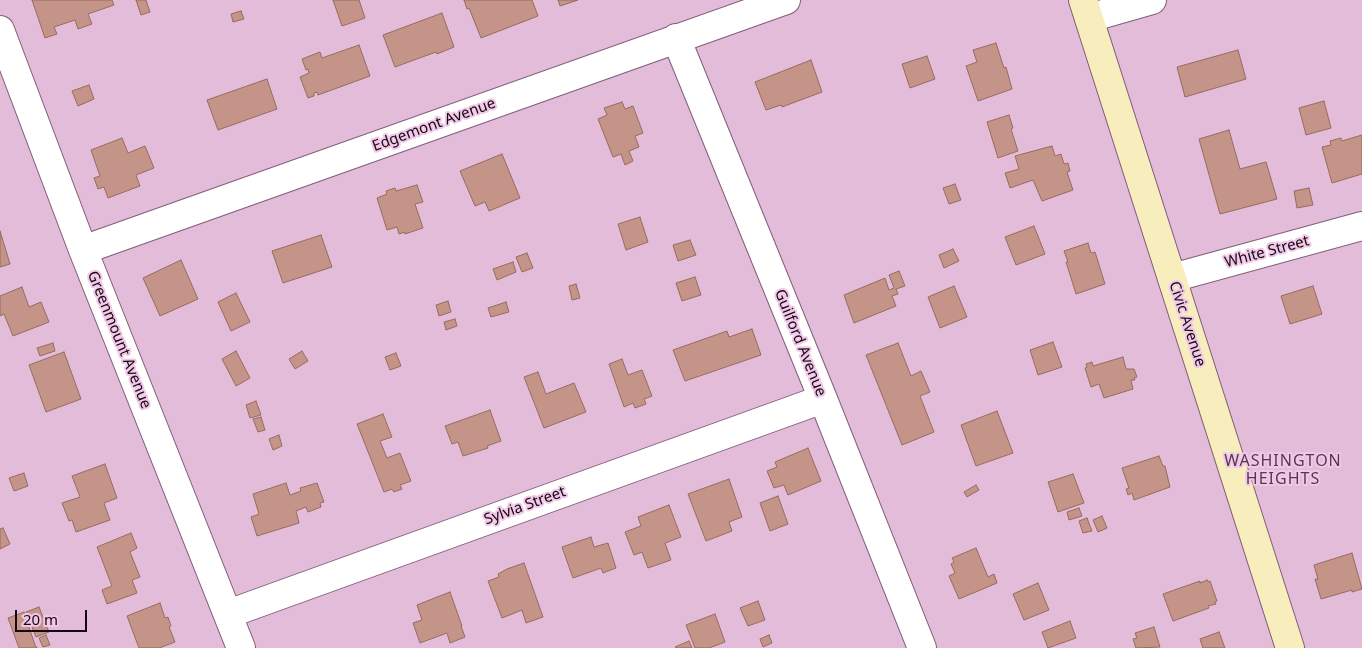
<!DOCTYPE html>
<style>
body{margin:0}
#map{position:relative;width:1362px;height:648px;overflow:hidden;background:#e3bcd9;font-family:"Noto Sans",sans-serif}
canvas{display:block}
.scale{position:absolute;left:15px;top:610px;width:72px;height:22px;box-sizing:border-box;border:2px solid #150812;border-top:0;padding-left:6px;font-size:15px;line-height:18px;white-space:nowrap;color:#150812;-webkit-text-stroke:4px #f1c8e7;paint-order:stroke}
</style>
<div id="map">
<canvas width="1362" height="648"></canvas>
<div class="scale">20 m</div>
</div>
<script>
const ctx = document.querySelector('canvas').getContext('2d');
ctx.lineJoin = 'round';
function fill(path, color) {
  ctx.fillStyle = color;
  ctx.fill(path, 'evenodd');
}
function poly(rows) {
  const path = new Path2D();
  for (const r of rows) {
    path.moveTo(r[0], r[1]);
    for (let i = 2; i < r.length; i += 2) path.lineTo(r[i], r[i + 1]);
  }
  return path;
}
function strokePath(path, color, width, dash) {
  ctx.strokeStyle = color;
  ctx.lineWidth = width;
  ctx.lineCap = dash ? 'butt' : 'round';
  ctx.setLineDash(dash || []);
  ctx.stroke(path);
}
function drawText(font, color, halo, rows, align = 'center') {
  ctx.font = font + ' "Noto Sans",sans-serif';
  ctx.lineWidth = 4;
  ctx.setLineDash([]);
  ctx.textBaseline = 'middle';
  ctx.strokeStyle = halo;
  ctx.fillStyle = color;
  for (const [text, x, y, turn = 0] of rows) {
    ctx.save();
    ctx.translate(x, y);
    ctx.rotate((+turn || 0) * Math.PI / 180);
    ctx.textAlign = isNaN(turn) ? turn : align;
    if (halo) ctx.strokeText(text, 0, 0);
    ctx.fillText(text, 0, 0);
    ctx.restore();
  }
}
const building = poly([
 [32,0,112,0,114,5,88,14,92,24,78,29,75,20,54,27,57,34,45,38,32,0],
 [136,0,146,0,150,12,141,15,136,0],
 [333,0,359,0,365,18,342,26,333,0],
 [464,0,532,0,538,16,481,38,469,8,467,9,464,0],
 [558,0,578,0,560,6,558,0],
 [241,11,244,19,233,22,231,14,241,11],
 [442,13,454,47,437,54,436,52,395,67,383,35,442,13],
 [996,43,1004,68,1006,67,1012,89,978,101,966,66,977,62,973,50,996,43],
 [359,45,370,76,318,95,317,92,314,93,314,96,308,98,300,77,309,73,308,69,306,70,302,59,320,52,322,58,359,45],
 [1238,50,1246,79,1185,97,1177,67,1238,50],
 [927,56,935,79,910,88,902,64,927,56],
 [811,60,822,92,782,107,781,105,766,110,755,82,811,60],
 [267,79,277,109,218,130,207,100,267,79],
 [89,85,94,99,78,106,72,91,89,85],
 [1324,101,1331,128,1306,135,1299,108,1324,101],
 [622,102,625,109,633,106,643,133,635,136,639,147,629,151,633,161,625,165,621,154,613,157,598,119,607,115,604,108,622,102],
 [1009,115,1013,128,1011,129,1018,151,998,158,987,122,1009,115],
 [1229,130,1240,169,1266,162,1277,199,1220,214,1199,139,1229,130],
 [1362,135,1362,174,1332,183,1322,147,1331,145,1330,141,1341,138,1342,141,1362,135],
 [122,138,128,153,145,146,154,168,136,175,140,186,108,198,104,187,98,189,94,178,100,176,91,150,122,138],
 [1052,146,1055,156,1061,154,1064,164,1068,163,1070,171,1067,172,1073,190,1042,201,1033,180,1010,188,1005,173,1019,169,1015,156,1052,146],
 [502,154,520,198,489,211,485,202,475,206,460,171,502,154],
 [955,184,961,200,949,204,943,188,955,184],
 [417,185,423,202,415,204,423,228,405,234,405,232,399,234,397,227,387,230,377,198,387,194,386,191,395,188,396,191,417,185],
 [1309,188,1313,205,1297,208,1294,191,1309,188],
 [640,217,648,242,626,250,618,224,640,217],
 [1034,226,1045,254,1016,265,1005,237,1034,226],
 [0,231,10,264,0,267,0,231],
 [321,235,332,267,283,283,272,251,321,235],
 [690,240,696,255,678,261,673,245,690,240],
 [1088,243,1091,253,1095,252,1105,284,1076,294,1066,262,1068,262,1064,251,1088,243],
 [953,249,959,261,944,268,939,255,953,249],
 [527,253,533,268,522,272,516,257,527,253],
 [181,260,198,299,160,316,143,278,181,260],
 [513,262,516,272,497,280,493,269,513,262],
 [899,271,905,286,896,289,898,294,892,296,896,306,854,323,844,295,885,278,889,290,894,288,889,275,899,271],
 [695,277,701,295,682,301,676,283,695,277],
 [576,284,580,298,572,300,569,286,576,284],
 [954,286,967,317,940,328,928,297,954,286],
 [1313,286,1322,314,1290,324,1281,296,1313,286],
 [22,287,29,307,41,302,49,322,13,336,4,314,0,316,0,296,22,287],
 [236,293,250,322,231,331,218,302,236,293],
 [448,301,451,312,439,316,436,305,448,301],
 [506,302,509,312,491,317,488,308,506,302],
 [455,319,457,326,446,330,444,322,455,319],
 [752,329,761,355,685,381,673,350,727,331,729,337,752,329],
 [1053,342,1062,367,1038,375,1030,350,1053,342],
 [53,343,55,351,40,356,37,348,53,343],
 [898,343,911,376,921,371,930,392,920,396,934,432,902,445,866,355,898,343],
 [236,351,250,378,236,386,222,359,236,351],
 [302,351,308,361,295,369,289,359,302,351],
 [64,352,81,399,46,412,29,365,64,352],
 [396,353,401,366,390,370,385,357,396,353],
 [1123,357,1126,369,1134,369,1137,377,1134,378,1135,380,1131,380,1133,389,1104,398,1099,384,1091,387,1085,368,1087,367,1086,364,1092,362,1093,366,1123,357],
 [622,359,628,375,642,370,652,396,644,399,646,404,635,408,633,403,624,407,609,364,622,359],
 [538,372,546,394,574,383,586,412,544,428,524,377,538,372],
 [256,401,261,415,250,418,246,405,256,401],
 [490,410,501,441,487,446,488,448,463,456,458,442,452,444,445,426,490,410],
 [997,411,1013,453,976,466,961,425,997,411],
 [383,414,392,437,380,441,387,458,400,453,411,481,400,485,402,489,394,492,392,489,384,492,357,424,383,414],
 [261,417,265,430,258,432,253,419,261,417],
 [279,435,282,446,273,450,269,439,279,435],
 [808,448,821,481,788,495,784,485,774,488,767,471,777,467,775,462,808,448],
 [1159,456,1163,466,1165,466,1170,487,1134,500,1132,493,1128,495,1126,489,1129,488,1122,468,1159,456],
 [105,464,117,498,104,503,110,520,76,532,72,520,69,521,62,503,80,497,72,476,105,464],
 [24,473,28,486,14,491,9,478,24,473],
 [1073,474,1084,503,1058,512,1048,482,1073,474],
 [729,479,742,517,729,522,732,531,706,541,688,494,729,479],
 [286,483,290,495,301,491,300,488,317,483,324,502,320,503,321,507,308,512,306,507,296,511,299,523,257,536,251,517,259,514,253,494,286,483],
 [976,485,979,490,967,497,964,492,976,485],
 [778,496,788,524,770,531,760,503,778,496],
 [669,505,681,537,665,543,671,560,648,568,642,552,634,555,625,532,641,526,638,517,669,505],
 [1079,508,1082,516,1069,520,1067,512,1079,508],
 [1102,516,1107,528,1098,532,1093,520,1102,516],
 [1087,518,1092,531,1083,533,1079,521,1087,518],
 [3,528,10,544,0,549,0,529,3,528],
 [131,533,137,548,130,552,140,577,132,580,137,593,107,604,102,590,112,586,97,547,131,533],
 [591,537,594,547,608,543,616,568,603,573,601,568,573,578,562,547,591,537],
 [976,548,988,577,994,574,997,583,959,599,949,576,955,573,951,564,954,562,952,558,976,548],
 [1352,553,1362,589,1352,592,1352,590,1321,599,1315,579,1318,579,1314,565,1352,553],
 [524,563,543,617,526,623,522,610,502,618,488,581,499,577,498,574,507,569,524,563],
 [1207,580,1208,582,1210,581,1217,601,1215,602,1216,604,1208,606,1209,608,1173,621,1163,594,1200,581,1200,583,1207,580],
 [1038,583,1049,610,1024,620,1013,594,1038,583],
 [450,592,462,626,461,626,465,637,450,643,447,633,420,643,413,623,422,620,417,605,450,592],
 [758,601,765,620,748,626,740,608,758,601],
 [160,603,165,618,168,617,171,626,169,627,175,642,159,648,139,648,127,616,160,603],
 [39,607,49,632,36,637,26,612,39,607],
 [24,612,35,645,37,648,19,648,8,618,24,612],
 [715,614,725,642,709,648,695,648,686,625,715,614],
 [1070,621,1076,638,1048,648,1042,632,1070,621],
 [1154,627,1160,647,1136,648,1133,639,1137,638,1135,633,1154,627],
 [1219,632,1225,648,1203,648,1200,639,1219,632],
 [46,635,50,645,43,647,39,638,46,635],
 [769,635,772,643,763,647,760,639,769,635],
 [689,641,692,648,676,648,675,647,689,641]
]);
const street = poly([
 [1089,18,1152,0],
 [0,30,83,250,241,648],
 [676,38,823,399,922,648],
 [83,250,786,0],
 [1172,278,1362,226],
 [228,614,823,399]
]);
const secondary = poly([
 [1083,0,1290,648]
]);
const streetNames = [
 ["Edgemont Avenue",434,125,-20],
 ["White Street",1267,252,-15],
 ["Civic Avenue",1187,324,72],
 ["Greenmount Avenue",119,340,68],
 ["Guilford Avenue",800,343,68],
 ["Sylvia Street",525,506,-20]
];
const neighbourhoodNames = [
 ["WASHINGTON",1283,461],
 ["HEIGHTS",1283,479]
];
fill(building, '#c39487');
strokePath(building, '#976b5f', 1);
strokePath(street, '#805d78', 30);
strokePath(secondary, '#805d78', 30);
strokePath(street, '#fff', 28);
strokePath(secondary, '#f8eebd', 28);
drawText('15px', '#150812', '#f1c8e7', streetNames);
ctx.letterSpacing = '1px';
drawText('16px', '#573650', '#f1c8e7', neighbourhoodNames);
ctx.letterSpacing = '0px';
</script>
